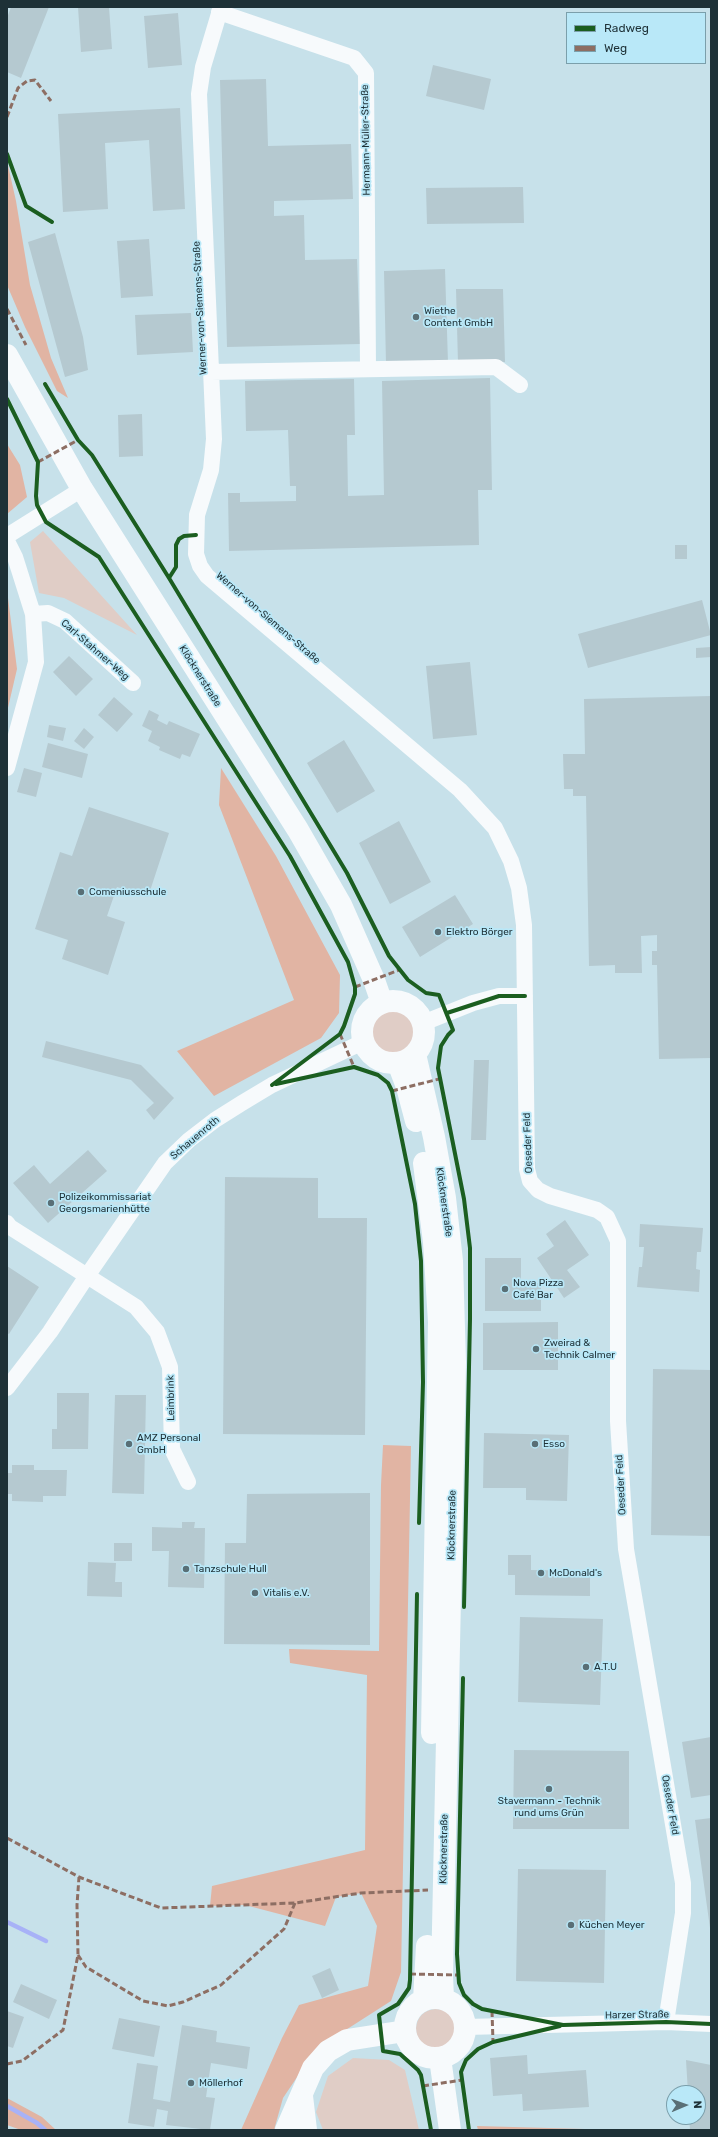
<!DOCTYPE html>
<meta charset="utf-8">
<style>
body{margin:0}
#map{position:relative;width:718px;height:2137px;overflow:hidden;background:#c7e1ea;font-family:Rubik,sans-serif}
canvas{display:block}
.frame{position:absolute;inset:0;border:8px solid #1e3137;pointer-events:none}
.legend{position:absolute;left:566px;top:12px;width:140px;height:52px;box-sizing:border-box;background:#b9e8f8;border:1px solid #7b9fab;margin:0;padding:5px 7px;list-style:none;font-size:12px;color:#1e3137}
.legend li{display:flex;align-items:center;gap:8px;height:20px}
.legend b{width:20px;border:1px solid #7b9fab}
.north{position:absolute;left:666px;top:2085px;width:40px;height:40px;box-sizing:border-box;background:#b9e8f8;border:1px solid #7b9fab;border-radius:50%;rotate:88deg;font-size:11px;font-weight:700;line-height:16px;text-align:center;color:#1e3137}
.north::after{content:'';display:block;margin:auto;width:14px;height:18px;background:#596f76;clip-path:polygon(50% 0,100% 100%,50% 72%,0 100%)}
</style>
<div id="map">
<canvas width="718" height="2137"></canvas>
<div class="frame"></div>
<ul class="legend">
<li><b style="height:5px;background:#1b5e20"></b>Radweg</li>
<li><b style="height:5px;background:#8d6e63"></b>Weg</li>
</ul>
<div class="north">N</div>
</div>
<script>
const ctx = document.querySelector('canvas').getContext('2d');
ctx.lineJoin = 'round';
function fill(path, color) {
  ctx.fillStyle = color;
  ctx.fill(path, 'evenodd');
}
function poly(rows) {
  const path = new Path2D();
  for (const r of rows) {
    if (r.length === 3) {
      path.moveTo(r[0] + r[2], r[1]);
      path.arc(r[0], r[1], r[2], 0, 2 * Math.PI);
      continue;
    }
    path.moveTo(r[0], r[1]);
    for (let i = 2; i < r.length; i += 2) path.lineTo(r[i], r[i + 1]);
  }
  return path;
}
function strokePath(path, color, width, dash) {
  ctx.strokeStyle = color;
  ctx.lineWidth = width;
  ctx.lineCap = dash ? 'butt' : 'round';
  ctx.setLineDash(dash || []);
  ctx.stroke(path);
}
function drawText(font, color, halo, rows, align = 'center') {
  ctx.font = font + ' Rubik,sans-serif';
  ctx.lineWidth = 3.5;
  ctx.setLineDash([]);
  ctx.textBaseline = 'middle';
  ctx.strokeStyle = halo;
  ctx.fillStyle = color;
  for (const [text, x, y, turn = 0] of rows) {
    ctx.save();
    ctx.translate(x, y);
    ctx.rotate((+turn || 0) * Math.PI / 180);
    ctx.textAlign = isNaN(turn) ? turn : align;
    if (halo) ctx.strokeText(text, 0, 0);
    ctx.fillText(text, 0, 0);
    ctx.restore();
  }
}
const green = poly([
 [43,531,137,635,64,598,39,593,30,542],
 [393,1032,21],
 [436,2029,20],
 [353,2058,389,2060,405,2070,419,2130,323,2130,316,2112,328,2076]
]);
const forest = poly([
 [7,161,16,201,30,285,51,358,68,398,57,391,25,327,7,285],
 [7,444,20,465,27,497,7,514],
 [7,590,17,669,7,712],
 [221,768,276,856,340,975,339,1013,321,1038,214,1096,177,1051,294,1000,219,805],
 [383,1445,411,1446,401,1972,391,2001,316,2049,283,2098,274,2130,241,2130,282,2038,299,2005,368,1986,377,1926,361,1893,336,1897,325,1926,245,1905,210,1906,212,1886,365,1850,367,1675,290,1663,289,1649,379,1651,381,1485],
 [7,2098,42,2117,56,2130,21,2130,7,2125],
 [477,2126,621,2130,478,2130]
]);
const stream = poly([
 [7,1922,46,1941],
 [7,2106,37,2123,45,2130]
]);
const building = poly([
 [11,7,49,7,21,78,7,72,7,18],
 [78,7,109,7,112,49,81,52],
 [178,13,182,65,148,68,144,16],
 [433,65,491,79,484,110,426,96],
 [266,79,268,146,351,144,353,199,274,201,274,216,304,215,305,260,357,259,360,344,227,347,220,80],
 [180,108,185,209,153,211,149,140,105,143,108,209,63,212,58,114],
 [523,187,524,223,427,224,426,188],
 [55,233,83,337,88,370,65,377,28,242],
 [149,239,153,296,121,298,117,241],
 [445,269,448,363,386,364,384,271],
 [456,289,503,289,505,362,458,363],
 [191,313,193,352,137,355,135,315],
 [490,378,492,490,478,490,479,545,229,551,228,493,240,493,240,502,296,501,296,486,290,486,288,430,246,431,245,381,354,379,355,435,347,435,348,496,384,495,382,381],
 [142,414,143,456,119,457,118,415],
 [675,545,687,545,687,559,675,559],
 [702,600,711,635,588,668,578,634],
 [711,647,711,657,696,658,696,648],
 [69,656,93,679,76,696,53,672],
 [470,662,477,735,433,739,426,666],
 [711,696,711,1058,659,1059,657,965,652,965,652,951,657,951,657,935,641,936,642,973,615,973,615,965,589,966,586,796,573,796,573,789,564,789,563,754,585,754,584,699],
 [114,697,133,714,117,732,98,715],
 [149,710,159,715,157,720,167,725,169,721,200,734,190,757,182,754,180,759,159,750,160,747,148,741,152,731,142,726],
 [49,725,66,728,63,741,47,737],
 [84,728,94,737,84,749,74,741],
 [344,740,375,791,337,813,307,763],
 [48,743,88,754,82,778,42,767],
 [24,768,42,773,36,797,17,792],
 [89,807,169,833,148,897,117,887,107,916,125,922,108,975,62,959,68,940,35,929,60,852,72,856],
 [399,821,431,882,390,904,359,843],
 [455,895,473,924,420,957,402,927],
 [46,1041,141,1065,174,1098,154,1120,146,1110,154,1103,131,1080,42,1057],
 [474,1060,489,1060,486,1140,471,1140],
 [88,1150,107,1171,48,1223,13,1183,34,1165,50,1184],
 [225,1177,318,1178,318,1218,367,1218,365,1435,223,1434],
 [565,1220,589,1255,567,1270,580,1287,564,1298,537,1258,554,1246,546,1234],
 [640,1224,703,1228,701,1252,697,1252,696,1269,700,1270,699,1292,637,1287,639,1267,642,1267,644,1247,639,1247],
 [485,1258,521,1258,521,1283,541,1283,541,1311,485,1311],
 [7,1266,39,1287,9,1334,7,1333],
 [558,1322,558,1370,483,1370,483,1323],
 [653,1369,711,1370,711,1536,651,1535],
 [57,1393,89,1393,88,1449,52,1449,52,1429,57,1429],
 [115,1395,146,1395,144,1494,112,1493],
 [484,1433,569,1435,567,1501,526,1500,526,1488,483,1488],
 [12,1465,34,1465,34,1470,67,1470,66,1496,43,1496,43,1502,12,1501,12,1494,7,1494,7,1473,12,1473],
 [370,1493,370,1645,224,1644,225,1543,246,1543,247,1494],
 [182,1522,195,1522,194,1528,205,1528,204,1588,168,1587,169,1551,152,1551,152,1527,182,1528],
 [114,1543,132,1543,132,1561,114,1561],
 [508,1555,531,1555,531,1570,590,1571,590,1596,515,1595,515,1575,508,1575],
 [88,1562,116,1563,115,1582,122,1582,122,1597,87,1596],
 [520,1617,603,1619,600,1705,518,1702],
 [711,1737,711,1795,691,1798,682,1742],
 [514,1750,629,1751,629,1829,513,1829],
 [711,1818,711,1928,710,1928,695,1820],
 [518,1869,606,1870,604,1983,516,1981],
 [330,1968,339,1990,322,1998,312,1976],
 [21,1984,57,2000,49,2019,13,2002],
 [7,2011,24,2017,13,2048,7,2046],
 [119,2018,160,2026,154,2057,112,2049],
 [182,2025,217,2031,216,2042,250,2047,247,2069,211,2063,206,2097,215,2098,210,2130,166,2125,168,2111,157,2109,154,2127,128,2123,137,2063,158,2066,153,2099,170,2102],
 [527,2055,528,2074,586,2070,589,2107,523,2111,522,2094,493,2096,490,2058],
 [686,2060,711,2065,711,2130,690,2130,689,2117,698,2117,698,2093,688,2093]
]);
const street = poly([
 [221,7,203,67,199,94,214,439,211,470,197,515,196,554,200,566,207,576,460,790,495,828,511,861,519,888,524,925,527,1169,530,1181,538,1190,550,1196,597,1210,607,1217,618,1241,618,1421,626,1549,683,1883,683,1913,666,2022],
 [219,12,354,58,366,73,368,369],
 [211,372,496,367,520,385],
 [7,536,82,489],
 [7,541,15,557,33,614,36,662,7,768],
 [33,614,48,613,65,621,133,683],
 [423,1023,473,1003,499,996,525,996],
 [7,1223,10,1227,136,1307,157,1332,170,1367,172,1449,188,1482],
 [7,1388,50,1332,87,1276,165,1163,189,1140,215,1120,242,1103,272,1085,363,1042],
 [466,2027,666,2022,711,2024]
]);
const secondary = poly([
 [7,355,82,489,298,830,341,905,374,980,382,1003],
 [393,1032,31],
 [415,1054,434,1137,445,1198,452,1261,455,1362,442,1975,443,1999],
 [398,1063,407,1087,416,1121],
 [424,1163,434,1242,439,1322,432,1733],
 [435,2028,30],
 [424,2000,427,1946],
 [440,2058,450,2130]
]);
const highway = poly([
 [302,2096,306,2130],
 [286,2130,313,2068,328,2051,347,2040,405,2031]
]);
const quiet = poly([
 [7,117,18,88,27,81,35,80,51,101],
 [7,309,26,345],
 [38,462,78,440],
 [355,987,399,970],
 [340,1034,354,1067],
 [392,1091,439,1079],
 [7,1838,79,1877,161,1908,295,1903,361,1893,428,1890],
 [78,1955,86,1967,143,2001,168,2006,183,2002,221,1985,284,1929,295,1903],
 [410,1974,458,1975],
 [492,2011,493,2042],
 [7,2064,22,2061,63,2030,78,1955,77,1905,79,1877],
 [423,2086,462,2080]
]);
const cycleway = poly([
 [7,154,26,206,52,222],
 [45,384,78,440,92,455,169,578,347,873,389,956,408,980,426,993,439,995,453,1030,448,1035,441,1046,438,1068,464,1199,470,1248,470,1319,464,1607],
 [7,399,38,462,36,496,37,505,46,522,99,557,290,856,348,962,355,987,355,994,344,1026,340,1034,272,1085],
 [169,578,176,567,176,545,179,539,184,536,196,535],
 [447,1013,499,996,525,996],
 [276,1084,354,1067,378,1075,388,1083,392,1091,415,1204,421,1261,423,1382,419,1523],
 [417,1594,410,1980,409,1988,398,2004,379,2015,383,2051,400,2054,418,2070,421,2075,431,2130],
 [463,1678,457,1954,459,1983,464,1995,473,2004,482,2009,563,2025,666,2022,711,2024],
 [469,2130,461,2072,466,2060,478,2049,493,2042,560,2026]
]);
const markers = [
 [416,317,4,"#596f76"],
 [81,892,4,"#596f76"],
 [438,932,4,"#596f76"],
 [51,1203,4,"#596f76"],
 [505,1289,4,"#596f76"],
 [536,1349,4,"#596f76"],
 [129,1444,4,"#596f76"],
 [535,1444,4,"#596f76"],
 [186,1569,4,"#596f76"],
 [541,1573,4,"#596f76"],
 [255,1593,4,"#596f76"],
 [586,1667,4,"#596f76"],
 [549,1789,4,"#596f76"],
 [571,1925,4,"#596f76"],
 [191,2083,4,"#596f76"]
];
const streetNames = [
 ["Hermann-Müller-Straße",366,140,-91],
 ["Werner-von-Siemens-Straße",200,308,-93],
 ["Werner-von-Siemens-Straße",268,618,41],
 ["Carl-Stahmer-Weg",95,650,41],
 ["Klöcknerstraße",200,676,58],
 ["Schauenroth",195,1138,-40],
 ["Oeseder Feld",528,1143,-92],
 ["Klöcknerstraße",444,1202,82],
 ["Leimbrink",171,1398,-91],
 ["Oeseder Feld",621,1485,-93],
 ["Klöcknerstraße",452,1525,-89],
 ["Oeseder Feld",670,1805,80],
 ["Klöcknerstraße",444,1849,-89],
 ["Harzer Straße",637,2015,-1]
];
const poiNames = [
 ["Wiethe",424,311],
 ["Content GmbH",424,323],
 ["Comeniusschule",89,892],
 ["Elektro Börger",446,932],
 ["Polizeikommissariat",59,1197],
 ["Georgsmarienhütte",59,1209],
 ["Nova Pizza",513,1283],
 ["Café Bar",513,1295],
 ["Zweirad &",544,1343],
 ["Technik Calmer",544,1355],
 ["AMZ Personal",137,1438],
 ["GmbH",137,1450],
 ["Esso",543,1444],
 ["Tanzschule Hull",194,1569],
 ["McDonald's",549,1573],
 ["Vitalis e.V.",263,1593],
 ["A.T.U",594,1667],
 ["Stavermann - Technik",549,1801,"center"],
 ["rund ums Grün",549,1813,"center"],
 ["Küchen Meyer",579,1925],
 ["Möllerhof",199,2083]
];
fill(green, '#e0cdc6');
fill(forest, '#e1b4a3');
strokePath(stream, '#a8b2f7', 4.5);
fill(building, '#b5c9d0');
strokePath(street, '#f7fafc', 16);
strokePath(secondary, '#f7fafc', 22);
strokePath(highway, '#f7fafc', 22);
strokePath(quiet, '#8d6e63', 3, [6, 3]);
strokePath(cycleway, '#1b5e20', 4);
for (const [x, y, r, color] of markers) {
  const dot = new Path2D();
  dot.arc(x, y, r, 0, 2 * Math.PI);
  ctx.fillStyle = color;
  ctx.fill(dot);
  strokePath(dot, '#b9e8f8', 1.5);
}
drawText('10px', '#1e3137', '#b9e8f8', streetNames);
drawText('10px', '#1e3137', '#b9e8f8', poiNames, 'left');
</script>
